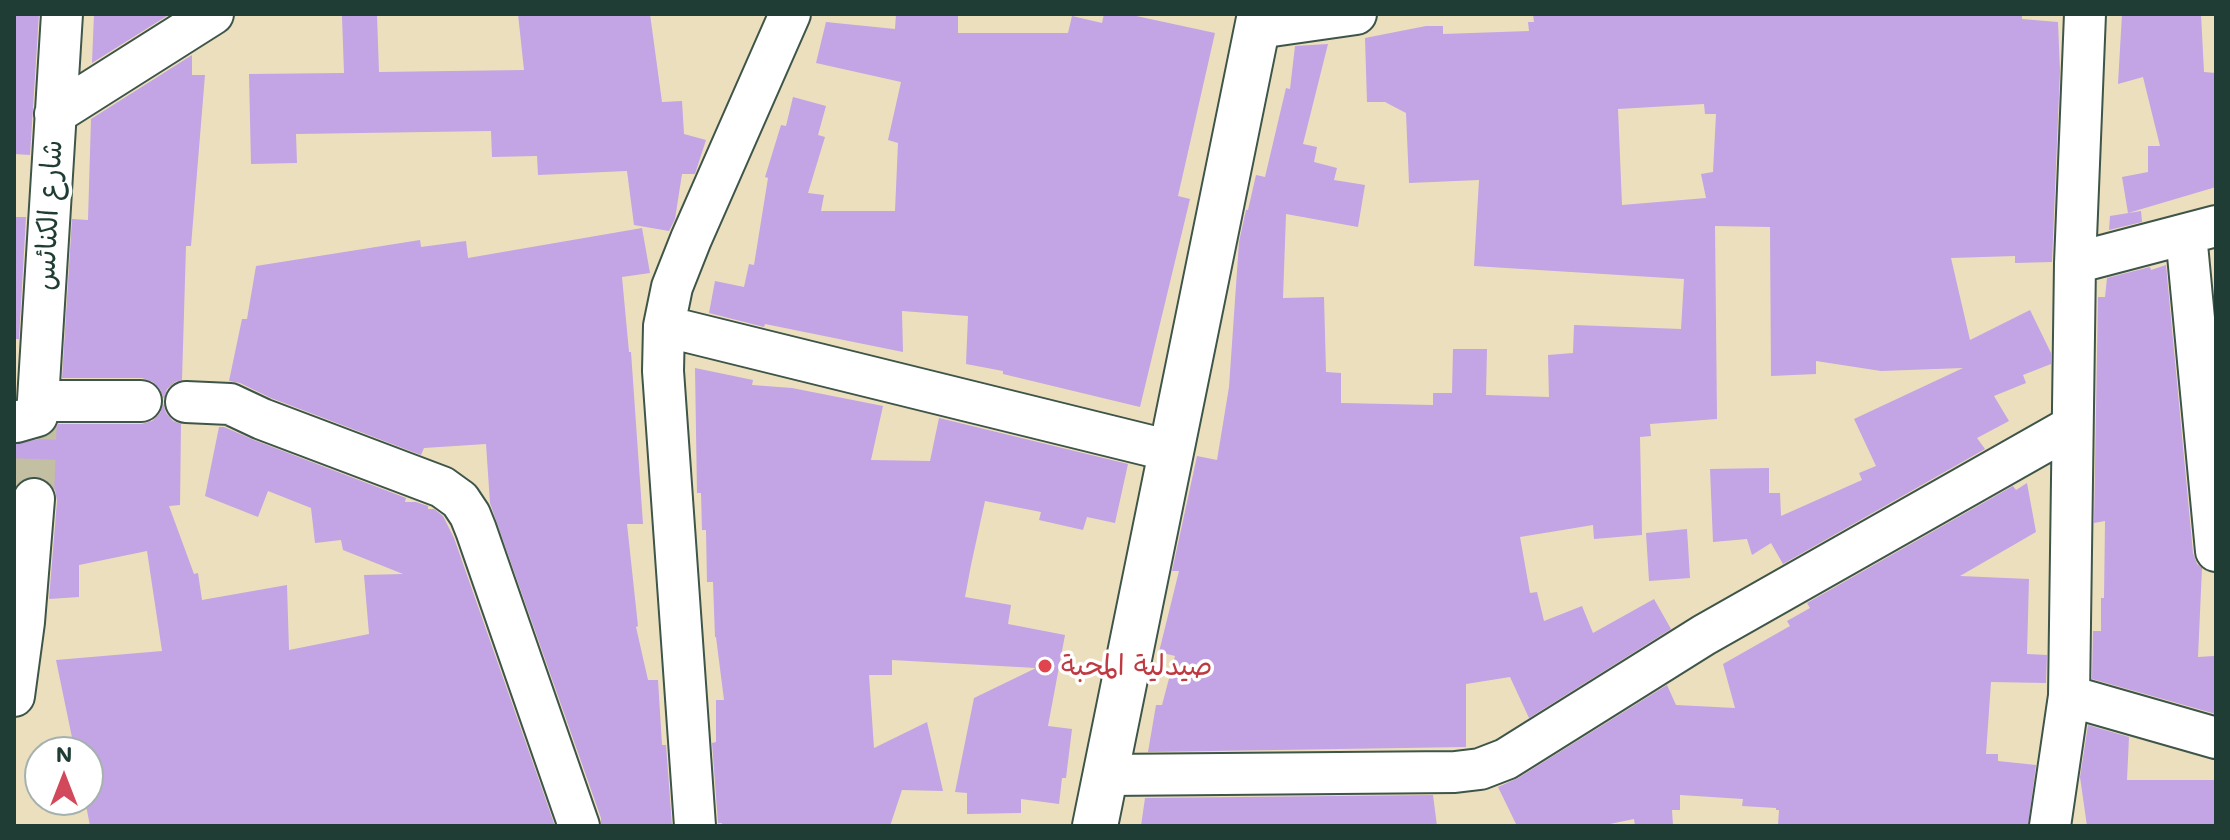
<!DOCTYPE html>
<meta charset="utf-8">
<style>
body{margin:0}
#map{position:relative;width:2230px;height:840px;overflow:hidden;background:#ecdfbe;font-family:Mali,sans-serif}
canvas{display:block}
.frame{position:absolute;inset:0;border:16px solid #1f3d34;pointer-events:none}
.north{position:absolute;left:24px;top:736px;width:80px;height:80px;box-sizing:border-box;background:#fff;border:2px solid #a5b1ae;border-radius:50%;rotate:0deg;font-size:22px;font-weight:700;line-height:32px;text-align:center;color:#1f3d34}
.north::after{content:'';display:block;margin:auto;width:28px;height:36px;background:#d1495b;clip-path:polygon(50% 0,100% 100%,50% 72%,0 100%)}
</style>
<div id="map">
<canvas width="2230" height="840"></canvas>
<div class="frame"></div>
<div class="north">N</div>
</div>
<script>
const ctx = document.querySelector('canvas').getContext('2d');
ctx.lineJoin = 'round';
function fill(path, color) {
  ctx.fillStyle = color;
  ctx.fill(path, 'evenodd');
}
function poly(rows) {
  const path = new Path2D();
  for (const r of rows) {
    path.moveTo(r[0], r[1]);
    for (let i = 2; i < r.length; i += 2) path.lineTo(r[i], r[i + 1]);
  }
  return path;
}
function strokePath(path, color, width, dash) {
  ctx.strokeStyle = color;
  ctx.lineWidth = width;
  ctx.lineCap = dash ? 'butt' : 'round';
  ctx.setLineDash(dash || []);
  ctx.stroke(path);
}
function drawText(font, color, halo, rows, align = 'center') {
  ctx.font = font + ' Mali,"Playpen Sans Arabic",sans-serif';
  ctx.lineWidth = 7;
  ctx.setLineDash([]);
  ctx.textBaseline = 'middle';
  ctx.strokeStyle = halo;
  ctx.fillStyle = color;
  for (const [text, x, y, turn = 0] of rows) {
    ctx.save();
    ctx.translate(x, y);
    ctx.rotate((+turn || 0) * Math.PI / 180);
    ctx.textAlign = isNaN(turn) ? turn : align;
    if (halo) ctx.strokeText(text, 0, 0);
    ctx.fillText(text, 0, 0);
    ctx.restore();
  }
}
const building = poly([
 [14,14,39,14,30,155,14,154],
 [94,14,170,14,92,63],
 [518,14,650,14,662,102,682,101,684,134,706,140,695,174,682,174,675,219,669,231,634,225,627,171,538,175,537,156,492,157,491,131,296,134,297,163,251,164,249,74,344,73,342,16,377,15,379,72,524,70],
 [896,14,958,14,958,33,1068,33,1072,16,1102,23,1104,14,1127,14,1215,33,1178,196,1190,199,1140,407,1003,374,1003,371,966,364,968,316,902,311,903,352,765,324,764,327,709,313,715,281,744,287,749,264,754,265,768,178,765,177,781,125,786,126,793,97,826,106,818,135,825,137,808,193,824,195,821,211,895,211,898,143,888,140,901,82,816,63,826,22,895,29],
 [1533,14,2022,14,2022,19,2058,22,2060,71,2052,262,2015,263,2015,256,1951,258,1970,340,2030,310,2051,353,2051,364,2023,375,2026,383,1994,396,2009,421,1977,438,1985,449,1783,564,1771,543,1752,555,1747,539,1713,542,1710,469,1769,468,1769,493,1780,493,1781,516,1862,480,1859,473,1876,466,1854,419,1963,368,1881,371,1816,361,1816,374,1771,376,1770,227,1715,226,1717,419,1650,424,1651,436,1640,437,1642,535,1594,539,1593,525,1520,537,1530,593,1537,592,1544,621,1582,606,1593,633,1654,599,1671,629,1529,718,1510,677,1466,684,1466,747,1148,752,1156,705,1162,705,1175,656,1159,652,1179,571,1172,571,1197,456,1217,460,1229,387,1239,242,1246,210,1248,210,1256,175,1265,177,1286,88,1290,89,1295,46,1328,44,1303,144,1317,147,1314,162,1337,168,1334,180,1365,185,1358,227,1286,214,1283,298,1324,297,1326,372,1341,373,1341,403,1433,405,1433,393,1452,393,1453,349,1487,349,1486,395,1549,397,1548,355,1573,353,1574,325,1681,329,1684,279,1474,266,1479,180,1409,183,1406,113,1385,102,1367,102,1365,38,1426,26,1443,26,1443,34,1529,31,1528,22,1534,22],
 [1704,104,1705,114,1716,114,1713,172,1701,174,1706,198,1622,205,1618,109],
 [2122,14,2201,14,2204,72,2216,73,2216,187,2128,213,2122,177,2148,172,2148,146,2160,146,2143,77,2118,84],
 [192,55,192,75,205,75,191,246,186,246,182,380,175,382,167,389,164,399,160,389,153,382,142,378,62,378,72,219,88,220,91,119],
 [2141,211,2142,222,2109,230,2110,216],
 [14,217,26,217,19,339,14,339],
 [642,228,650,273,622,277,629,352,631,352,643,524,627,524,638,626,636,627,648,680,658,680,662,745,666,745,672,825,601,826,601,818,490,503,486,444,424,448,421,455,271,398,240,383,229,381,242,319,247,319,256,266,420,240,421,247,466,241,468,258],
 [2166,265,2193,553,2197,564,2202,568,2198,657,2214,656,2216,714,2092,679,2093,631,2101,631,2101,598,2104,598,2105,521,2094,523,2098,297,2105,297,2107,278,2150,267,2151,270],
 [695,368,753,380,752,385,792,388,883,406,871,460,930,461,939,418,1128,464,1115,523,1087,517,1083,530,1039,520,1041,512,985,501,971,565,965,597,1011,605,1008,624,1065,635,1048,726,1072,729,1066,778,1062,778,1059,804,1021,799,1021,813,967,814,967,793,955,792,974,698,1036,668,892,660,892,675,869,675,874,748,927,722,943,791,902,790,890,826,722,826,722,823,718,823,712,743,716,742,716,700,724,700,716,637,715,637,713,582,707,582,706,530,702,530,701,493,697,493],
 [163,403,166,413,173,421,181,424,180,505,169,506,194,574,198,573,202,600,287,585,289,650,369,634,364,575,403,574,343,550,341,540,315,543,311,508,268,491,258,517,205,496,219,427,224,427,254,440,406,498,405,502,416,502,428,506,428,509,434,509,443,516,454,538,555,826,90,826,85,800,88,800,88,752,75,752,56,660,162,651,147,551,79,565,79,597,49,599,57,501,55,490,48,481,35,476,24,479,14,489,14,444,44,438,54,431,58,424,141,424,152,421,160,413],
 [2027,483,2036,532,1960,576,2029,579,2027,654,2047,655,2046,683,1991,682,1986,754,1998,754,1998,761,2036,765,2028,826,1778,826,1779,810,1776,810,1776,808,1742,806,1743,799,1680,795,1680,810,1672,810,1673,825,1635,826,1634,819,1600,826,1517,826,1498,787,1518,778,1667,685,1676,705,1735,708,1723,664,1790,626,1787,621,1810,608,1807,603,2013,486,2016,490],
 [1687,529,1690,578,1649,581,1646,533],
 [2088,725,2129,737,2127,780,2216,780,2216,826,2087,826,2080,777],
 [1433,795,1437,826,1141,826,1145,798]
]);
const minorTunnel = poly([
 [34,499,37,416]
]);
const minor = poly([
 [1258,28,1356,14],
 [55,114,213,14],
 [2186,234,2216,551],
 [2075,263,2216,226],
 [664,326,1171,451],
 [38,401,141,401],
 [186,402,230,404,262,419,442,487,460,500,470,515,476,530,579,826],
 [16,422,37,416,62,14],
 [14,696,24,622,34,499],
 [2069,696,2216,738],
 [1106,775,1455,772,1480,769,1506,759,1704,635,2071,427],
 [695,826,663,371,664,326,672,287,691,239,790,14],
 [2050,826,2069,696,2075,263,2085,14]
]);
const tertiary = poly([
 [1095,826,1260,14]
]);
const markers = [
 [1045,666,8,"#e0444e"]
];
const streetNames = [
 ["شارع الكنائس",49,215,-87]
];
const healthNames = [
 ["صيدلية المحبة",1061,666]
];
fill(building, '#c3a4e4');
strokePath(minorTunnel, '#c3bfa2', 40, [40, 20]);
strokePath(minor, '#3e5549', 44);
strokePath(tertiary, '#3e5549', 48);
strokePath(minor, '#fff', 40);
strokePath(tertiary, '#fff', 44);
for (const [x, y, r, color] of markers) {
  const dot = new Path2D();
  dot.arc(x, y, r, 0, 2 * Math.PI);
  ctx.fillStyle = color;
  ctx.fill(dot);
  strokePath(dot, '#fff', 3);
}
drawText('28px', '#1f3d34', '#fff', streetNames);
drawText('28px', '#be3a42', '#fff', healthNames, 'left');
</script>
